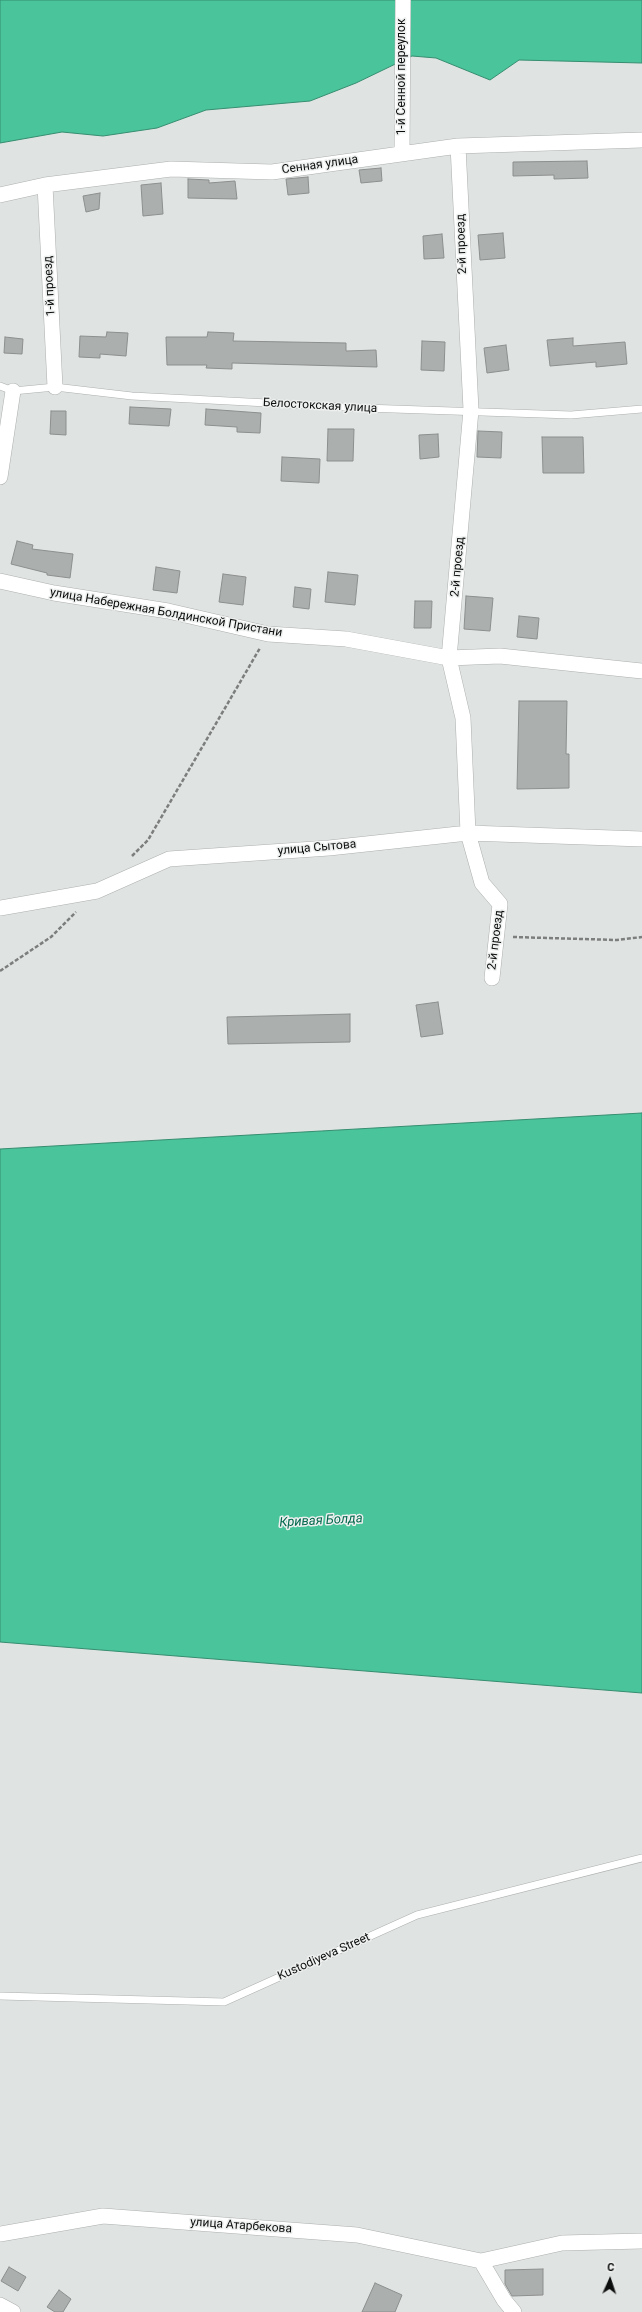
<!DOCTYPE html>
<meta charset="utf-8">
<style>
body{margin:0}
#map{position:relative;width:642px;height:2312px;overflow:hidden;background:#dfe3e1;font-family:Roboto,sans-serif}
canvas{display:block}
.north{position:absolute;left:590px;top:2260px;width:40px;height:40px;-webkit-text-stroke:3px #edf0ef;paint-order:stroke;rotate:3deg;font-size:11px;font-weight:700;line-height:16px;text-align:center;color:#0b0c0c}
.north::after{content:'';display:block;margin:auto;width:14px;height:18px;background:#0b0c0c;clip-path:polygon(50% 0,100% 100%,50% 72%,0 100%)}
</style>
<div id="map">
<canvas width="642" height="2312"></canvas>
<div class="north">С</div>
</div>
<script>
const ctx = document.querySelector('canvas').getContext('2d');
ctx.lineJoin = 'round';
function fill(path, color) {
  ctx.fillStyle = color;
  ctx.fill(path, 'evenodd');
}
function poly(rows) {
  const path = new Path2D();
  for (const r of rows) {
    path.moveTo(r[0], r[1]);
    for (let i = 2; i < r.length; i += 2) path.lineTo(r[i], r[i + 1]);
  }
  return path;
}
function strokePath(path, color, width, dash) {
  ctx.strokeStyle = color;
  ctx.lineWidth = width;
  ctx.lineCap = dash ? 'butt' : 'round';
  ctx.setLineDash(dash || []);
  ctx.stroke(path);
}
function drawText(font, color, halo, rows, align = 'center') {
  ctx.font = font + ' Roboto,sans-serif';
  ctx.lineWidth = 3;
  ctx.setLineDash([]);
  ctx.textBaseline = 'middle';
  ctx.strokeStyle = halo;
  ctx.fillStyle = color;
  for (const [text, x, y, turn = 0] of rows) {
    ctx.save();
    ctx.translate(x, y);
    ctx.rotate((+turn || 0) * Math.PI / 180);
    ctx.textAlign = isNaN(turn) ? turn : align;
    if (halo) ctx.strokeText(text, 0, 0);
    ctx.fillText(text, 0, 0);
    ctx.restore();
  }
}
const water = poly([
 [0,0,642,0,642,63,519,60,490,80,436,58,412,56,356,83,310,101,206,110,157,128,103,136,62,132,0,143,0,0],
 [642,1113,642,1693,0,1642,0,1149,642,1113]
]);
const building = poly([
 [587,161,588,178,554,179,554,175,513,176,513,162,587,161],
 [381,168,382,181,361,183,359,170,381,168],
 [308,177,309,193,288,195,286,179,308,177],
 [188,179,209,180,209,183,235,181,237,199,188,198,188,179],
 [161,183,163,214,143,216,141,185,161,183],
 [100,193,99,209,86,212,83,196,100,193],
 [503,233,505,258,480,260,478,235,503,233],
 [442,234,444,258,424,259,423,236,442,234],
 [107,332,128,333,126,356,100,354,100,358,79,357,80,336,106,337,107,332],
 [208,332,234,333,233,341,346,343,346,351,376,350,377,367,232,363,232,369,206,368,207,365,167,365,166,337,207,337,208,332],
 [5,337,23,339,22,354,4,353,5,337],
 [573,338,573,346,625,342,627,364,596,367,596,362,550,366,547,340,573,338],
 [422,341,445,342,444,371,421,370,422,341],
 [506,345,509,370,487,373,484,348,506,345],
 [130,407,171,409,169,426,129,424,130,407],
 [206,409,261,413,260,433,237,432,237,427,205,425,206,409],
 [51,411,66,411,66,435,50,434,51,411],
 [328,429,354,429,353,461,327,461,328,429],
 [478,431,502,432,501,458,477,457,478,431],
 [438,434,439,457,420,459,419,435,438,434],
 [542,437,583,437,584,473,543,473,542,437],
 [282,457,320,459,319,483,281,481,282,457],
 [17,541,33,545,32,549,73,554,70,578,47,575,47,573,11,564,17,541],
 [156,567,180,571,177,593,153,590,156,567],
 [328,572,358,575,355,605,325,602,328,572],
 [223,574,246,577,243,605,219,602,223,574],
 [295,587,311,589,309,609,293,607,295,587],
 [466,596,493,598,490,631,464,629,466,596],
 [415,601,432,601,431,628,414,628,415,601],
 [519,616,539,618,537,639,517,637,519,616],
 [519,701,567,701,566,754,569,754,569,788,517,789,519,701],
 [438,1002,443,1034,421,1037,416,1005,438,1002],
 [350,1014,350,1042,228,1044,227,1017,350,1014],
 [9,2267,26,2277,18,2291,1,2281,9,2267],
 [543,2269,543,2295,512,2296,505,2284,505,2270,543,2269],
 [375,2283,402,2295,395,2312,362,2312,375,2283],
 [59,2290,71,2299,63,2312,55,2312,47,2307,59,2290]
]);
const path = poly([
 [132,856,148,840,260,648],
 [513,937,617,940,642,937],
 [0,971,51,937,76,912]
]);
const service = poly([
 [0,386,13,391,55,387,132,396,364,408,571,415,642,409],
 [0,1996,224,2002,417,1915,642,1858]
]);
const minor = poly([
 [458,146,471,410,449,658,463,718,468,833,482,883,500,904,492,978],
 [402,154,403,0],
 [45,185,55,387],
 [0,195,45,185,171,169,272,172,458,146,642,140],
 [0,477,13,391],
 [0,581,54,593,168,611,268,634,346,639,449,658,500,656,642,671],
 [0,908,97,891,169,859,329,848,468,833,642,839],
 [0,2234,103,2216,357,2235,481,2261,562,2243,642,2241],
 [481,2261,504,2300,514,2312],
 [0,2305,13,2312]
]);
const streetNames = [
 ["1-й Сенной переулок",402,77,-90],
 ["Сенная улица",320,165,-8],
 ["2-й проезд",462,244,-92],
 ["1-й проезд",50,286,-93],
 ["Белостокская улица",320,406,3],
 ["2-й проезд",458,567,-85],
 ["улица Набережная Болдинской Пристани",166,613,10],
 ["улица Сытова",317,848,-5],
 ["2-й проезд",496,940,-83],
 ["Kustodiyeva Street",324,1957,-24],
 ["улица Атарбекова",241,2226,4]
];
const waterNames = [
 ["Кривая Болда",321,1521,-3]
];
fill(water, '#49c49b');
strokePath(water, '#368d70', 1);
fill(building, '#abafad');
strokePath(building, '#8c8f8e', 1);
strokePath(service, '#acafae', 8);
strokePath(minor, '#acafae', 16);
strokePath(path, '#7c7e7d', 2.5, [4, 2]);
strokePath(service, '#fff', 7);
strokePath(minor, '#fff', 15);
drawText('12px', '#0b0c0c', '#edf0ef', streetNames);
drawText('italic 13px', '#00674c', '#edf0ef', waterNames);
</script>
